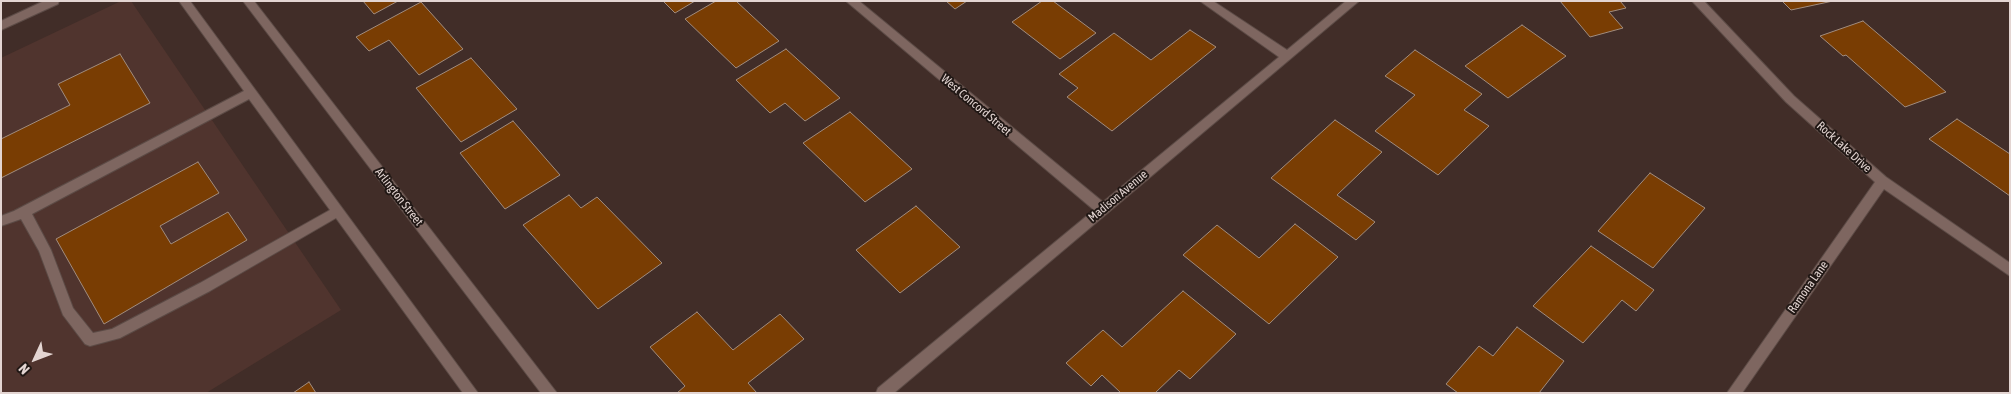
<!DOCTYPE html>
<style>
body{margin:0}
#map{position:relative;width:2011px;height:394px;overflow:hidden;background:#412d28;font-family:"Asap Condensed",sans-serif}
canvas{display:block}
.frame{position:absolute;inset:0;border:2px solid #e3d5d2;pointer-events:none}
.north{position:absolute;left:10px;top:334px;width:50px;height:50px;-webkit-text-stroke:4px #211815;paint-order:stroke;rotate:227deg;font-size:14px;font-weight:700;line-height:20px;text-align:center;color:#e3d5d2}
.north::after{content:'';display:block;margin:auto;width:18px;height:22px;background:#e3d5d2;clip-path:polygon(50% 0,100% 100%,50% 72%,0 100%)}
</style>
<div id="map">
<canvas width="2011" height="394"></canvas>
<div class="frame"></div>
<div class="north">N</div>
</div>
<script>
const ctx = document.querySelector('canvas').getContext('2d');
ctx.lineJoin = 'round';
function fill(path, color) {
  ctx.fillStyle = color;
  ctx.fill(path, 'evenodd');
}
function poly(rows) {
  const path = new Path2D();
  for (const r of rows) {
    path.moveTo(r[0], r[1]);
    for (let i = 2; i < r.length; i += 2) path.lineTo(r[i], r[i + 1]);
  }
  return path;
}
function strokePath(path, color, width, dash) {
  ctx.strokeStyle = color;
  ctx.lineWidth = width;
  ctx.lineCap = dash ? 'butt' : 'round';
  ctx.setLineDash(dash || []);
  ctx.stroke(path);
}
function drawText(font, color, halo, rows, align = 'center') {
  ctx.font = font + ' "Asap Condensed",sans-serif';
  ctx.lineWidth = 4;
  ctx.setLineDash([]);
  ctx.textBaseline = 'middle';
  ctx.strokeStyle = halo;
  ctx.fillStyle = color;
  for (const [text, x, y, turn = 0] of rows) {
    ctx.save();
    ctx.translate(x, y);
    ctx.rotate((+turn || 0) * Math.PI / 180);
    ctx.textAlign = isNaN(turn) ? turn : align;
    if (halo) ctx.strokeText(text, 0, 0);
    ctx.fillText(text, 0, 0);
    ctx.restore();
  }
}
const built = poly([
 [121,1,131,1,341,310,206,393,1,393,1,58]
]);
const building = poly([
 [363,1,398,1,374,14,363,1],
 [663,1,695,1,675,13,663,1],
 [716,1,736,1,779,41,736,68,685,19,716,1],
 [946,1,967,1,955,9,946,1],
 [1042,1,1053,1,1096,33,1060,59,1012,22,1042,1],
 [1560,1,1620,1,1626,8,1609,12,1623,28,1590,37,1560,1],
 [1782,1,1833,1,1791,10,1782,1],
 [421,2,463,49,419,75,389,40,369,51,356,37,421,2],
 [1863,21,1946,92,1905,107,1846,55,1843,56,1820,36,1863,21],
 [1522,25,1566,56,1508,98,1465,66,1522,25],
 [1190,30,1216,47,1112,131,1067,97,1078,88,1059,74,1114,33,1151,60,1190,30],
 [786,49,840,98,805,121,785,103,770,113,736,80,786,49],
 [1415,50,1482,94,1464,110,1489,126,1438,175,1375,131,1415,95,1385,76,1415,50],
 [120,54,150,103,1,178,1,139,70,105,58,84,120,54],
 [471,58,517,109,461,142,416,88,471,58],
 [850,112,912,169,865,202,803,143,850,112],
 [1957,119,2010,154,2010,196,1929,139,1957,119],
 [1335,120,1382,152,1337,195,1375,222,1356,240,1271,178,1335,120],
 [513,121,560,175,505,209,460,153,513,121],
 [198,162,219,193,160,226,171,244,228,212,247,240,104,324,56,239,198,162],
 [1650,173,1705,208,1653,268,1598,231,1650,173],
 [569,195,581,208,597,197,662,263,598,309,523,225,569,195],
 [916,206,960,247,900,293,856,250,916,206],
 [1295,224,1338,257,1269,324,1183,255,1217,225,1259,258,1295,224],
 [1591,246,1654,290,1636,311,1622,300,1583,343,1533,306,1591,246],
 [1183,291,1236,334,1190,379,1179,370,1155,393,1121,393,1102,375,1091,386,1066,363,1103,330,1122,347,1183,291],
 [697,312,733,350,780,314,804,339,748,383,757,393,677,393,685,386,650,347,697,312],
 [1517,327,1564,361,1539,393,1458,393,1446,384,1479,346,1493,356,1517,327],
 [309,382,316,393,293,393,309,382]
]);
const minor = poly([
 [44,1,59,1,58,4,1,30,1,21,44,1],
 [179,1,190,1,478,393,463,393,336,218,210,291,120,338,90,346,85,344,63,315,39,251,21,219,1,226,1,216,14,211,244,91,179,1],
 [249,99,330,210,200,283,112,329,93,333,73,308,51,250,32,214,249,99],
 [243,1,254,1,557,393,541,393,243,1],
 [846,1,859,1,1103,202,1279,57,1200,1,1213,1,1287,50,1346,1,1359,1,894,393,876,393,878,388,1094,210,846,1],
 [1692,1,1704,1,1794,96,1886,177,2010,263,2010,276,1884,189,1742,393,1727,393,1875,182,1786,102,1692,1]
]);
const streetNames = [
 ["West Concord Street",976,105,40],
 ["Rock Lake Drive",1844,147,42],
 ["Madison Avenue",1118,196,-40],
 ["Arlington Street",399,197,52],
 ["Ramona Lane",1808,287,-55]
];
fill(built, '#50342e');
fill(building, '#793d03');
strokePath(building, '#a18c7e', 1);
strokePath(minor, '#5c4b46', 2);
fill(minor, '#7e6660');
drawText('12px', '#e3d5d2', '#211815', streetNames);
</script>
